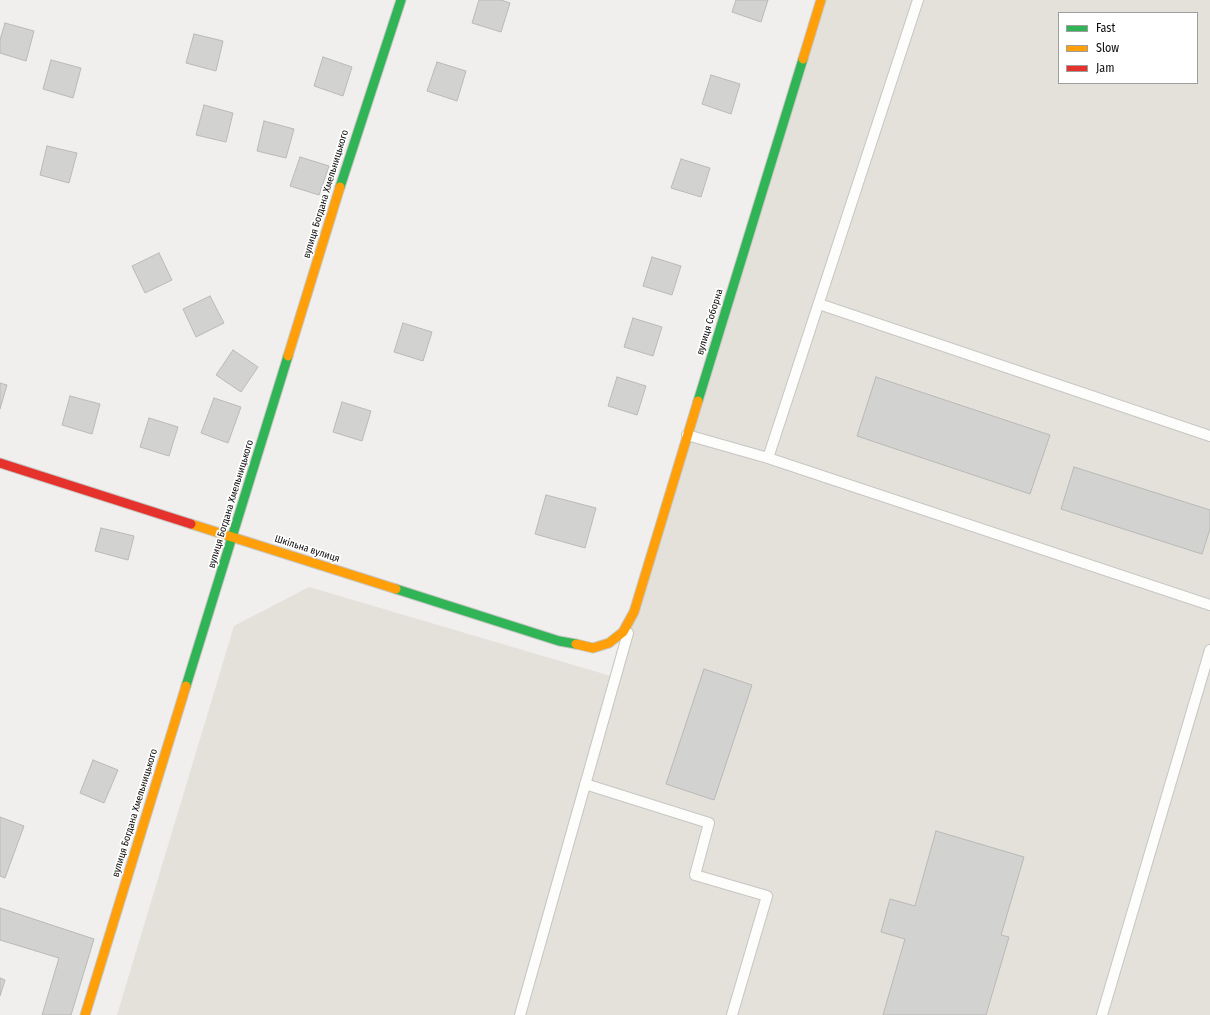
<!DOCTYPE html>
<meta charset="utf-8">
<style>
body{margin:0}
#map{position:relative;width:1210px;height:1015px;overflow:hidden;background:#f0efed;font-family:"Fira Sans Condensed",sans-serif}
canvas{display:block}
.legend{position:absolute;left:1058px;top:12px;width:140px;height:72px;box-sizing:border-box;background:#fff;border:1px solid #9f9f9e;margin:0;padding:5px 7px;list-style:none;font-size:12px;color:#0f0e0d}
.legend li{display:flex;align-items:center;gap:8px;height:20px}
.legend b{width:20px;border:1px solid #9f9f9e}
</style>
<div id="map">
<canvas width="1210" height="1015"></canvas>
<ul class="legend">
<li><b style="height:5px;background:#30b455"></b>Fast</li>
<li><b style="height:5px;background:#ff9f0a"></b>Slow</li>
<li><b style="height:5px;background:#e5322d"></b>Jam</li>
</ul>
</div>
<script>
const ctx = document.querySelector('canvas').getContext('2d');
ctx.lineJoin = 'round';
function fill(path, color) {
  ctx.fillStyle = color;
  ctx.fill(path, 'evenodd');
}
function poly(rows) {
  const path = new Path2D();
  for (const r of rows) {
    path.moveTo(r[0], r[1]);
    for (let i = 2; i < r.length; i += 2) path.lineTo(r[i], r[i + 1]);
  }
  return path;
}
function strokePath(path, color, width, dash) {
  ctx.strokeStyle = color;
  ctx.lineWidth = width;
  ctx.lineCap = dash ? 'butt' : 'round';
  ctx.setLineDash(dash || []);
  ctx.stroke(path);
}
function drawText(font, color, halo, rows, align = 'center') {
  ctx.font = font + ' "Fira Sans Condensed",sans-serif';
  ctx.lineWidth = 3.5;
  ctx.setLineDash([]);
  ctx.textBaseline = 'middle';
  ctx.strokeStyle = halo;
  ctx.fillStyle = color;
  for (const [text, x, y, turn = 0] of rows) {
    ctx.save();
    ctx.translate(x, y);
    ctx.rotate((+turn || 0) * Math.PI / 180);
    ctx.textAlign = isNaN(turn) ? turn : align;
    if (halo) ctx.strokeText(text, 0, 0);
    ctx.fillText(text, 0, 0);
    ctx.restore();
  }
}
const built = poly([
 [821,0,1210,0,1210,1015,117,1015,234,626,309,587,621,679,623,632],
 [1059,13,1197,13,1197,83,1059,83]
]);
const building = poly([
 [479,0,501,0,510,3,501,32,472,23,479,0],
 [736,0,768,0,761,22,732,12,736,0],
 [5,23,34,31,26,61,0,53,0,40,5,23],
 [194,34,223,41,216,71,186,63,194,34],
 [323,57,352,67,343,96,314,86,323,57],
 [51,60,81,68,73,98,43,89,51,60],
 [437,62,466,71,457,101,427,91,437,62],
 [711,75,740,84,731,114,702,104,711,75],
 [204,105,233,113,226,142,196,135,204,105],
 [264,121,294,129,286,158,257,151,264,121],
 [47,146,77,153,69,183,40,175,47,146],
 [300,157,329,166,319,195,290,186,300,157],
 [681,159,710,168,701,197,671,188,681,159],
 [159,253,172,280,145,293,132,266,159,253],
 [652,257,681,266,672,295,643,286,652,257],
 [210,296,224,323,196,337,183,309,210,296],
 [633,318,662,327,653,356,624,347,633,318],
 [403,323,432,332,423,361,394,352,403,323],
 [233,350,258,367,241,392,216,375,233,350],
 [617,377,646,386,637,415,608,406,617,377],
 [876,377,1050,435,1030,494,857,436,876,377],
 [0,383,7,385,0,409,0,383],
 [70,396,100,404,92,434,62,425,70,396],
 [214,398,241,407,228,443,201,433,214,398],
 [342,402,371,411,362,441,333,432,342,402],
 [149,418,178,427,169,456,140,447,149,418],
 [1074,467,1210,510,1210,529,1202,554,1061,509,1074,467],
 [546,495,596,508,585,548,535,534,546,495],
 [101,528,134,536,128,560,95,551,101,528],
 [704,669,752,685,714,800,666,784,704,669],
 [93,760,118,770,104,803,80,793,93,760],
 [0,817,24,826,5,878,0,876,0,817],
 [936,831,1024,857,1001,935,1009,937,986,1015,883,1015,905,939,881,932,890,899,915,906,936,831],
 [0,908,94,939,71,1015,42,1015,59,958,0,940,0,908],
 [0,978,5,980,0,996,0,978]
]);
const lane = poly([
 [819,304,1210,436],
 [687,435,768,458,1210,605],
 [768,458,918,0],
 [585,784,709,823,695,875,767,896,732,1015],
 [520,1015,628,633],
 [1102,1015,1210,650]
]);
const fast = poly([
 [340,187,401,0],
 [698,401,803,59],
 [396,589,559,641,576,644],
 [186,686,288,356]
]);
const slow = poly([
 [803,59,821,0],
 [288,356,340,187],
 [191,524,396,589],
 [576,644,593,648,609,643,623,632,634,612,698,401],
 [85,1015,186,686]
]);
const jam = poly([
 [0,463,191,524]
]);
const streetNames = [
 ["вулиця Богдана Хмельницького",326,194,-73],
 ["вулиця Соборна",710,322,-73],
 ["вулиця Богдана Хмельницького",231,504,-73],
 ["Шкільна вулиця",307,549,18],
 ["вулиця Богдана Хмельницького",135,813,-73]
];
fill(built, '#e4e0da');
fill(building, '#d2d2d0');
strokePath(building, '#b9b9b7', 1);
strokePath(lane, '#c6c6c4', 12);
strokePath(fast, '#c6c6c4', 11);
strokePath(slow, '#c6c6c4', 11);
strokePath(jam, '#c6c6c4', 11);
strokePath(lane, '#fdfdfc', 10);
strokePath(fast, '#30b455', 9);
strokePath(slow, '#ff9f0a', 9);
strokePath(jam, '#e5322d', 9);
drawText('10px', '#0f0e0d', '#fff', streetNames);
</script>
